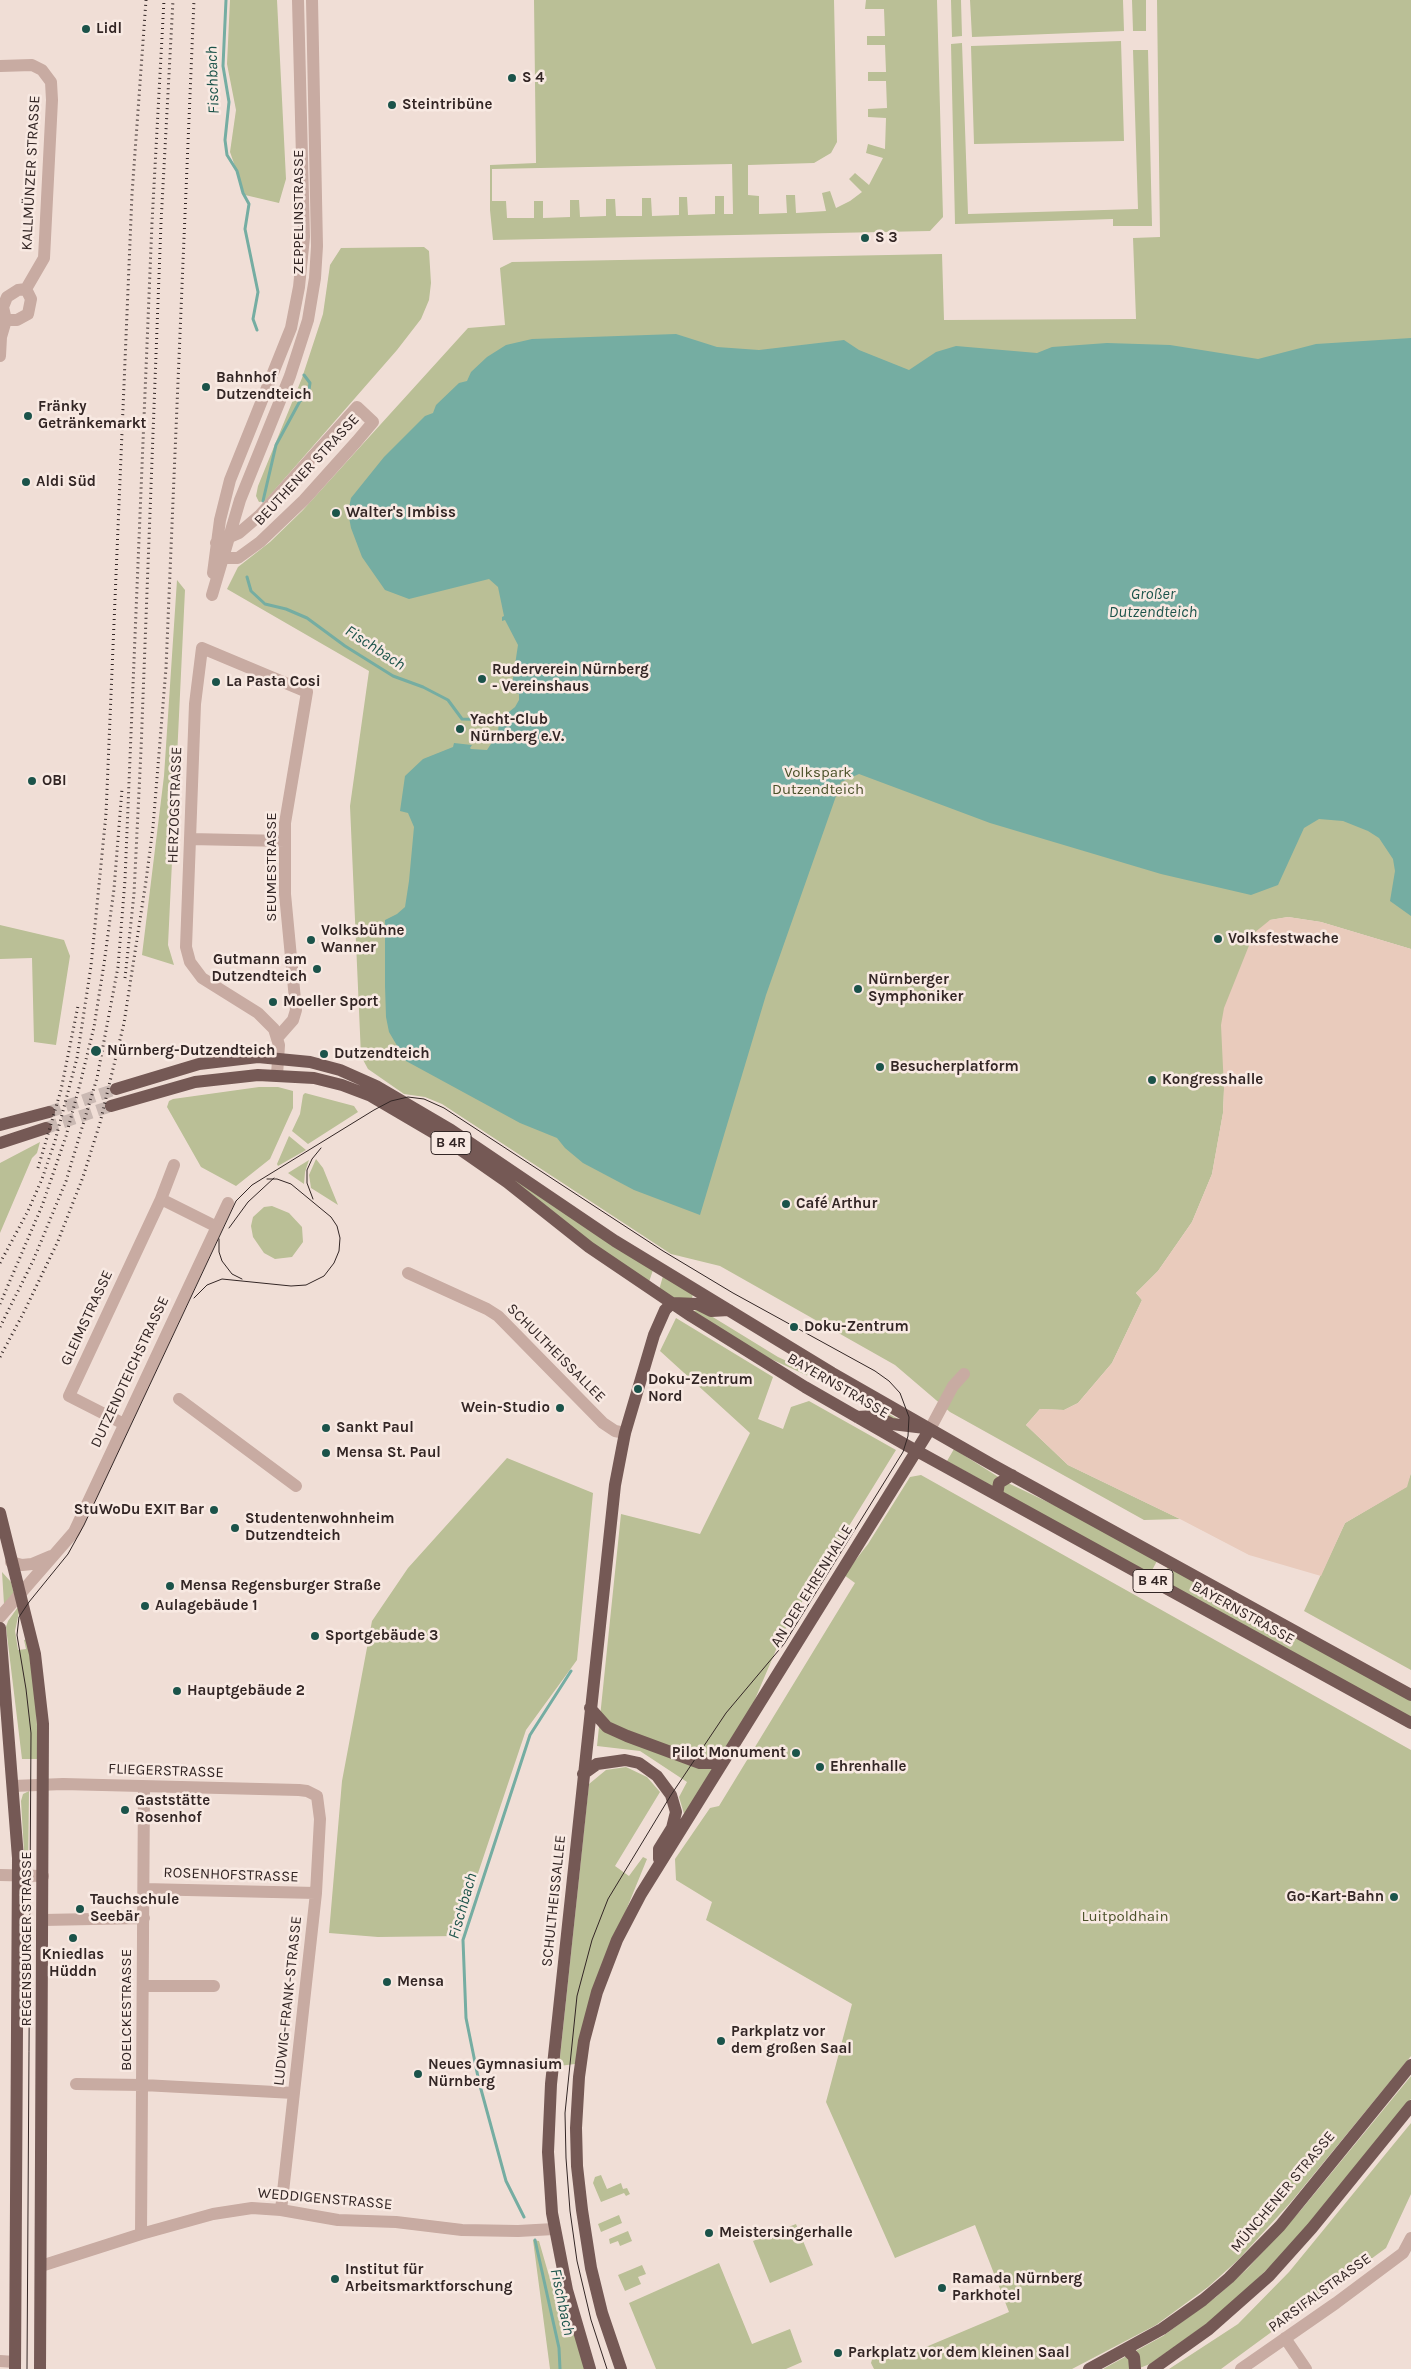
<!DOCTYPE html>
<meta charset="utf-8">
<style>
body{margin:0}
canvas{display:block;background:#f0ded6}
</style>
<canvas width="1411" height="2369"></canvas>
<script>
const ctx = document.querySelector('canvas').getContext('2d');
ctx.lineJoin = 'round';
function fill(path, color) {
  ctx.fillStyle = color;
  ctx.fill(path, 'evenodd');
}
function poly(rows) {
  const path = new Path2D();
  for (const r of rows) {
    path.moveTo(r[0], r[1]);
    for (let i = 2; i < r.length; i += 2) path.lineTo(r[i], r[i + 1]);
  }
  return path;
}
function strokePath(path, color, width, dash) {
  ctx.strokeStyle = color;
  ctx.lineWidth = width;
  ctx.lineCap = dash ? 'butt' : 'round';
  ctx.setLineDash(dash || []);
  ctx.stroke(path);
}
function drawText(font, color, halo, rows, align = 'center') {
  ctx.font = font + ' Karla,sans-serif';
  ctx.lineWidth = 5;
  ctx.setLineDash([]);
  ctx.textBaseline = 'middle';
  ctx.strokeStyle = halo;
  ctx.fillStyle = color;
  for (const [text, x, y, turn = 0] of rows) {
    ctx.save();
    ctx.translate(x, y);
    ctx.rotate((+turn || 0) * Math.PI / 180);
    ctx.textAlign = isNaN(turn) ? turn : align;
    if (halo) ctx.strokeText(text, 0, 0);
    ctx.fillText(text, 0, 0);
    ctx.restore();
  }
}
const green = poly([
 [230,0,277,0,286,179,279,203,245,195,230,152,236,110,227,64],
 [534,0,834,0,837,142,831,153,814,163,748,165,748,195,759,196,759,214,787,213,786,195,795,195,796,213,826,211,822,193,830,191,836,208,850,201,862,192,849,179,855,173,869,185,883,158,866,153,868,144,885,149,886,118,868,117,868,109,887,108,886,81,868,81,868,72,886,72,885,45,867,45,867,36,885,36,884,9,865,9,866,0,937,0,943,217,930,231,493,240,490,210,490,165,536,163],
 [732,164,733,214,724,214,724,196,715,196,715,214,688,215,687,197,679,197,679,215,652,216,651,198,642,198,642,216,616,216,615,199,606,199,606,216,580,217,579,200,570,200,570,217,543,218,543,201,534,201,534,218,507,218,506,201,492,201,492,169],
 [951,0,961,0,962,36,952,37],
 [970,0,1123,0,1124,31,972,37],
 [1132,0,1146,0,1146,31,1133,31],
 [1157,0,1411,0,1411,949,1321,922,1288,917,1270,920,1224,1089,1223,1113,1212,1174,1192,1222,1158,1271,1136,1293,1142,1300,1112,1363,1078,1403,1064,1410,1040,1409,1026,1425,1068,1465,1180,1519,1144,1520,950,1412,895,1365,720,1266,671,1254,442,1104,425,1097,404,1094,368,1069,361,1056,350,806,369,671,227,589,238,567,270,542,302,511,468,328,505,325,500,268,512,262,942,254,944,320,1136,319,1133,238,1160,237],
 [1121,41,1124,141,974,144,971,46],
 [962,43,968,214,1138,209,1133,50,1148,50,1152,226,1113,226,1113,219,955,224,951,44],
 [424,247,429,251,431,283,429,300,421,319,397,350,265,501,259,502,256,496,258,486,302,378,323,314,330,265,341,248],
 [177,580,185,590,168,945,174,965,142,955,164,776],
 [0,925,64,940,70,956,56,1045,34,1042,32,958,0,959],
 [259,1087,278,1087,293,1091,293,1108,270,1159,236,1186,201,1167,167,1107,169,1101,173,1099],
 [305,1093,354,1106,358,1112,308,1144,292,1131,300,1114,303,1095],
 [289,1136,306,1150,278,1166,277,1164],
 [40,1142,37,1153,32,1158,0,1233,0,1163],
 [466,1145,653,1270,649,1282,623,1267],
 [316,1159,323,1168,338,1205,311,1188,309,1175],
 [309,1160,305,1172,304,1184,288,1173],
 [272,1206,289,1213,302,1227,303,1242,292,1257,275,1259,264,1253,253,1237,251,1226,253,1217,264,1207],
 [663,1276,693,1294,692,1298,675,1301,659,1290],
 [697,1309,703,1311,778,1357,832,1382,898,1419,892,1419,828,1385,762,1355,693,1312],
 [676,1318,773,1377,758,1419,783,1429,791,1407,809,1401,896,1450,784,1631,753,1704,685,1817,679,1797,687,1782,640,1751,597,1746,621,1514,700,1534,750,1433,660,1351],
 [954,1449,1008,1483,1077,1516,1157,1561,1150,1574,947,1461],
 [507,1458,593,1493,577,1660,526,1730,457,1936,378,1937,329,1933,342,1781,372,1621,408,1568],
 [1411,1473,1411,1670,1304,1611,1345,1523,1406,1487],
 [921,1475,1411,1750,1411,2056,1291,2202,1238,2260,1208,2287,1156,2325,1072,2369,874,2369,871,2363,873,2356,894,2347,914,2352,1009,2312,975,2225,895,2258,826,2102,852,2004,706,1920,712,1902,676,1880,675,1859,710,1808,719,1806,855,1583,844,1575,868,1544,910,1477],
 [1168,1567,1411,1701,1411,1718,1161,1580],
 [2,1572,11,1582,14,1594,4,1604],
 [18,1607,19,1612,15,1631,18,1650,26,1649,24,1640,27,1639,34,1675,39,1759,22,1759,6,1627,8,1621],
 [626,1767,647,1777,660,1792,615,1866,629,1876,643,1857,647,1859,593,1991,575,2064,559,2066,589,1784,606,1770],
 [29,1791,28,1870,25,1868,21,1801,23,1794],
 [1411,2076,1411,2099,1287,2250,1223,2312,1150,2364,1137,2369,1103,2369,1163,2336,1216,2297,1247,2269,1301,2210],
 [1411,2123,1411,2194,1386,2248,1221,2369,1169,2369,1238,2324,1289,2272],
 [601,2175,607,2189,621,2183,623,2189,627,2188,630,2194,626,2196,624,2193,601,2202,593,2183,595,2177],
 [619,2215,622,2223,601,2232,598,2224],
 [796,2224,813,2265,770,2283,753,2241],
 [628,2231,632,2241,620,2246,618,2241,610,2244,609,2239],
 [533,2240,539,2241,560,2314,569,2314,585,2369,550,2369],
 [719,2263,752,2344,790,2329,802,2362,786,2369,656,2369,629,2303],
 [642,2265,646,2274,638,2277,641,2284,625,2291,618,2275]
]);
const plaza = poly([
 [1288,917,1321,922,1411,949,1411,1473,1407,1487,1345,1523,1321,1576,1249,1555,1180,1519,1068,1465,1026,1425,1040,1409,1064,1410,1078,1403,1112,1363,1142,1300,1136,1293,1158,1271,1192,1222,1212,1174,1223,1113,1224,1089,1221,1025,1224,1008,1254,933,1270,920]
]);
const water = poly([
 [676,334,717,347,759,350,844,340,859,350,909,370,936,352,956,346,1037,353,1052,347,1107,343,1170,345,1258,359,1316,344,1411,338,1411,916,1390,901,1395,871,1393,859,1379,838,1368,831,1343,821,1319,819,1304,828,1278,885,1251,895,1161,874,990,823,859,774,841,782,766,995,700,1215,634,1190,583,1163,565,1148,557,1138,520,1123,406,1061,389,1032,386,1017,385,986,385,920,397,914,405,907,409,881,414,827,408,813,400,811,405,776,423,759,453,747,454,743,472,745,470,748,471,749,487,750,498,733,499,720,515,707,519,700,519,694,511,691,518,645,505,620,502,621,502,617,504,616,498,587,489,579,409,599,385,590,362,557,351,528,348,512,351,498,384,457,425,416,433,413,436,405,459,383,467,381,471,372,487,357,506,345,532,339]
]);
const stream = poly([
 [226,0,223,66,229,102,225,140,227,155,237,171,243,193,249,204,245,229,258,292,253,319,257,330],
 [263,501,276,445,300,401,308,396,310,383,304,375],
 [247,577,251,591,265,604,286,609,307,618,345,646,393,676,423,687,448,700,462,719,499,720],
 [524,2217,506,2181,479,2082,466,2018,463,1940,530,1735,571,1671],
 [535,2240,559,2348,560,2369]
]);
const majorTunnel = poly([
 [49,1112,116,1089],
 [46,1128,111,1106]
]);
const minor = poly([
 [0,66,32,65,42,70,51,82,52,100,44,258,26,289,18,290,7,297,3,307,6,320],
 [0,356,1,337,6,320,17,320,28,314,31,299,26,289],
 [357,407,373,422,357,441,304,500,260,542,238,558,223,558,216,543,239,533,260,515,357,407],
 [213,573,220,520,230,480,291,328,299,287,304,237,298,0],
 [212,595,240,500,290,376,308,320,315,278,317,246,312,0],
 [190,839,285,841],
 [277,1075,279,1045,274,1029,258,1013,202,978,190,962,186,947,195,704,202,648,307,692,285,823,285,894,296,1010,293,1020,278,1037],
 [161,1199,174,1165],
 [408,1273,487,1309,498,1316,603,1423,615,1431,625,1433],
 [179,1399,296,1486],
 [124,1424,69,1396,161,1199,215,1226],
 [930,1429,953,1386,964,1374],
 [11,1562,22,1565,32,1564,51,1556],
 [0,1617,74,1532,228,1203],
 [13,1786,63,1784,299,1790,307,1791,317,1796,320,1819,316,1893,281,2210],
 [0,1875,43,1876],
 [144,1889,316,1893],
 [43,1920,144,1918],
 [144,1986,214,1986],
 [76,2084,143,2085,294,2093],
 [141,2234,144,1787],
 [41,2266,141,2234,213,2214,252,2208,281,2210,338,2220,396,2222,462,2230,518,2231,554,2229],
 [1285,2338,1306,2369],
 [0,2361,15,2362],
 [1241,2369,1336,2303,1403,2253,1411,2238]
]);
const major = poly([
 [116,1089,199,1064,258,1057,310,1062,340,1070,376,1086,451,1130,615,1241,832,1373,991,1464,1411,1695],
 [111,1106,195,1082,258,1075,314,1078,342,1085,371,1096,451,1143,507,1182,589,1247,691,1316,805,1387,906,1445,1411,1723],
 [0,1125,49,1112],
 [0,1143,46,1128],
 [673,1303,697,1304,711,1311,729,1310],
 [857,1417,876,1416,892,1424,925,1428],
 [997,1495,999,1483,1012,1475],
 [0,1513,35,1654,43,1724,40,2369],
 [0,1628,18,1858,15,2369],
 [590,1708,607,1727,627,1736,700,1763,712,1763,723,1760],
 [583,1774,597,1764,625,1760,639,1763,657,1776,671,1795,676,1812,672,1828,659,1849,659,1859],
 [1127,2350,1134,2357,1135,2369],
 [590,2369,567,2290,552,2213,548,2152,551,2084,615,1485,625,1433,654,1335,665,1310,672,1303],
 [621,2369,602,2313,591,2268,582,2210,577,2166,576,2128,579,2077,584,2041,597,1992,617,1940,641,1894,930,1429],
 [1089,2369,1162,2329,1203,2300,1229,2278,1280,2226,1411,2065],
 [1153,2369,1209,2329,1269,2276,1312,2228,1411,2106]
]);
const tram = poly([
 [313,1199,307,1183,307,1170,312,1159,321,1148],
 [229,1228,248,1202,274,1178],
 [219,1239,219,1252,222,1261,232,1274,242,1279],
 [194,1298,207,1285,222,1279,291,1286,306,1285,324,1276,334,1263,339,1251,340,1238,337,1226,331,1217,291,1184,277,1179,267,1179],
 [27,2369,31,1733,26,1689,17,1635,19,1617,29,1602,68,1554,84,1525,236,1201,252,1185,374,1110,391,1101,408,1097,424,1099,444,1108,663,1251,733,1293,875,1371,889,1381,900,1393,909,1417,908,1436,903,1452,784,1644,726,1713,671,1795,608,1899,592,1940,577,1996,565,2113,566,2158,570,2211,577,2261,591,2320,607,2369]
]);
const rail = poly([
 [125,978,134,894,141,750,161,223,173,0],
 [38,1168,61,1090,78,1006],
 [0,1263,28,1211,42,1179,55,1141,77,1058,91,966,106,814,132,194,146,0],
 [0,1304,42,1206,66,1136,80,1084,94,1027,104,964,114,889,122,789],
 [0,1327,33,1261,66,1181,97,1078,118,967,125,880,152,223,164,0],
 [0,1357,24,1312,58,1241,83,1177,100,1123,124,1023,146,881,153,827,166,668,194,0]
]);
const markers = [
 [86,29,5,"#1b534a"],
 [512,78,5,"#1b534a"],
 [392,105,5,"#1b534a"],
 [865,238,5,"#1b534a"],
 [206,387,5,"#1b534a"],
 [28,416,5,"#1b534a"],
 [26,482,5,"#1b534a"],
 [336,513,5,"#1b534a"],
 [482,679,5,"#1b534a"],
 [216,682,5,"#1b534a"],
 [460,729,5,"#1b534a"],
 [32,781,5,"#1b534a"],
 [1218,939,5,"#1b534a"],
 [311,940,5,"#1b534a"],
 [317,969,5,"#1b534a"],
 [858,989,5,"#1b534a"],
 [273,1002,5,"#1b534a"],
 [96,1051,6,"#1b534a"],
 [324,1054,5,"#1b534a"],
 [880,1067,5,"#1b534a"],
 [1152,1080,5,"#1b534a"],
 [786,1204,5,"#1b534a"],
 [794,1327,5,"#1b534a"],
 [638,1389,5,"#1b534a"],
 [560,1408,5,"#1b534a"],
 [326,1428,5,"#1b534a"],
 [326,1453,5,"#1b534a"],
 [214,1510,5,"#1b534a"],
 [235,1528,5,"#1b534a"],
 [170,1586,5,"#1b534a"],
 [145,1606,5,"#1b534a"],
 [315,1636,5,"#1b534a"],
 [177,1691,5,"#1b534a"],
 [796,1753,5,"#1b534a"],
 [820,1767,5,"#1b534a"],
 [125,1810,5,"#1b534a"],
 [1394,1897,5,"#1b534a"],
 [80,1909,5,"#1b534a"],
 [73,1938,5,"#1b534a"],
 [387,1982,5,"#1b534a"],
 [721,2041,5,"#1b534a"],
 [418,2074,5,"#1b534a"],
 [709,2233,5,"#1b534a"],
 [335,2279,5,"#1b534a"],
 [942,2288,5,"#1b534a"],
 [838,2353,5,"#1b534a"]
];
const shields = [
 [451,1143,40],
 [1153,1581,40]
];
const shieldNames = [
 ["B 4R",451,1143],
 ["B 4R",1153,1581]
];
const poiNames = [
 ["Lidl",96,29],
 ["S 4",522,78],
 ["Steintribüne",402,105],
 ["S 3",875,238],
 ["Bahnhof",216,378],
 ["Dutzendteich",216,395],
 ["Fränky",38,407],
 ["Getränkemarkt",38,424],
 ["Aldi Süd",36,482],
 ["Walter's Imbiss",346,513],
 ["Ruderverein Nürnberg",492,670],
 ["- Vereinshaus",492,687],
 ["La Pasta Cosi",226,682],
 ["Yacht-Club",470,720],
 ["Nürnberg e.V.",470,737],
 ["OBI",42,781],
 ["Volksbühne",321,931],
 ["Wanner",321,948],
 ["Volksfestwache",1228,939],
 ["Gutmann am",307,960,"right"],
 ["Dutzendteich",307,977,"right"],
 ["Nürnberger",868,980],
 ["Symphoniker",868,997],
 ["Moeller Sport",283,1002],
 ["Nürnberg-Dutzendteich",107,1051],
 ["Dutzendteich",334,1054],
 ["Besucherplatform",890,1067],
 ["Kongresshalle",1162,1080],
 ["Café Arthur",796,1204],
 ["Doku-Zentrum",804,1327],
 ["Doku-Zentrum",648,1380],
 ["Nord",648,1397],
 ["Wein-Studio",550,1408,"right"],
 ["Sankt Paul",336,1428],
 ["Mensa St. Paul",336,1453],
 ["StuWoDu EXIT Bar",204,1510,"right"],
 ["Studentenwohnheim",245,1519],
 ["Dutzendteich",245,1536],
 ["Mensa Regensburger Straße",180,1586],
 ["Aulagebäude 1",155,1606],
 ["Sportgebäude 3",325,1636],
 ["Hauptgebäude 2",187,1691],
 ["Pilot Monument",786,1753,"right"],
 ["Ehrenhalle",830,1767],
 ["Gaststätte",135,1801],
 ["Rosenhof",135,1818],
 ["Go-Kart-Bahn",1384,1897,"right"],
 ["Tauchschule",90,1900],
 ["Seebär",90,1917],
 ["Kniedlas",73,1955,"center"],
 ["Hüddn",73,1972,"center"],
 ["Mensa",397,1982],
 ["Parkplatz vor",731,2032],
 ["dem großen Saal",731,2049],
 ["Neues Gymnasium",428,2065],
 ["Nürnberg",428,2082],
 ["Meistersingerhalle",719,2233],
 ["Institut für",345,2270],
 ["Arbeitsmarktforschung",345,2287],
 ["Ramada Nürnberg",952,2279],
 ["Parkhotel",952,2296],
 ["Parkplatz vor dem kleinen Saal",848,2353]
];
const streetNames = [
 ["KALLMÜNZER STRASSE",31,173,-87],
 ["ZEPPELINSTRASSE",299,212,-90],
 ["BEUTHENER STRASSE",307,470,-47],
 ["HERZOGSTRASSE",175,805,-88],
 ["SEUMESTRASSE",272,867,-90],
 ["GLEIMSTRASSE",87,1318,-65],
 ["SCHULTHEISSALLEE",556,1353,45],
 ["DUTZENDTEICHSTRASSE",130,1372,-65],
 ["BAYERNSTRASSE",838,1386,30],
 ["AN DER EHRENHALLE",812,1586,-58],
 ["BAYERNSTRASSE",1243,1613,29],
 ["FLIEGERSTRASSE",166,1771,2],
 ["ROSENHOFSTRASSE",231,1875,2],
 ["SCHULTHEISSALLEE",554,1901,-84],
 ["REGENSBURGER STRASSE",27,1939,-90],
 ["LUDWIG-FRANK-STRASSE",288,2001,-84],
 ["BOELCKESTRASSE",127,2010,-90],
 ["MÜNCHENER STRASSE",1283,2192,-50],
 ["WEDDIGENSTRASSE",325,2199,5],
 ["PARSIFALSTRASSE",1320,2293,-36]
];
const parkNames = [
 ["Volkspark",818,773],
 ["Dutzendteich",818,790],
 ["Luitpoldhain",1125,1917]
];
const waterNames = [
 ["Fischbach",213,80,-92],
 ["Großer",1153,594],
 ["Dutzendteich",1153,612],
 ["Fischbach",375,648,33],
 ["Fischbach",463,1906,-74],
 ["Fischbach",562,2302,78]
];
fill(green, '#babf96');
fill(plaza, '#e9cbbc');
fill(water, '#75ada2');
strokePath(stream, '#75ada2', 3);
strokePath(majorTunnel, '#cab9b3', 12, [12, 6]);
strokePath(minor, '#c8aba2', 12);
strokePath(major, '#755955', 12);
strokePath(tram, '#332625', 1);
strokePath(rail, '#332625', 3, [1, 4]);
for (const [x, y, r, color] of markers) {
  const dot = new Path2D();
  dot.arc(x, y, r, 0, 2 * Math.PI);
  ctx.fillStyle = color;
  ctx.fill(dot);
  strokePath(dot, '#f8e9e2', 2);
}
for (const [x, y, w] of shields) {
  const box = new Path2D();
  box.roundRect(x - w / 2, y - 11.5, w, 23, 4);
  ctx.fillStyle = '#f8e9e2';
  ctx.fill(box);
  strokePath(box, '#332625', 1);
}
drawText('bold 14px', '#332625', null, shieldNames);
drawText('bold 15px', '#332625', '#f8e9e2', poiNames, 'left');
drawText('15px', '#332625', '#f8e9e2', streetNames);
drawText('15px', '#4b5129', '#f8e9e2', parkNames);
drawText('italic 16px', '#1b534a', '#f8e9e2', waterNames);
</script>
